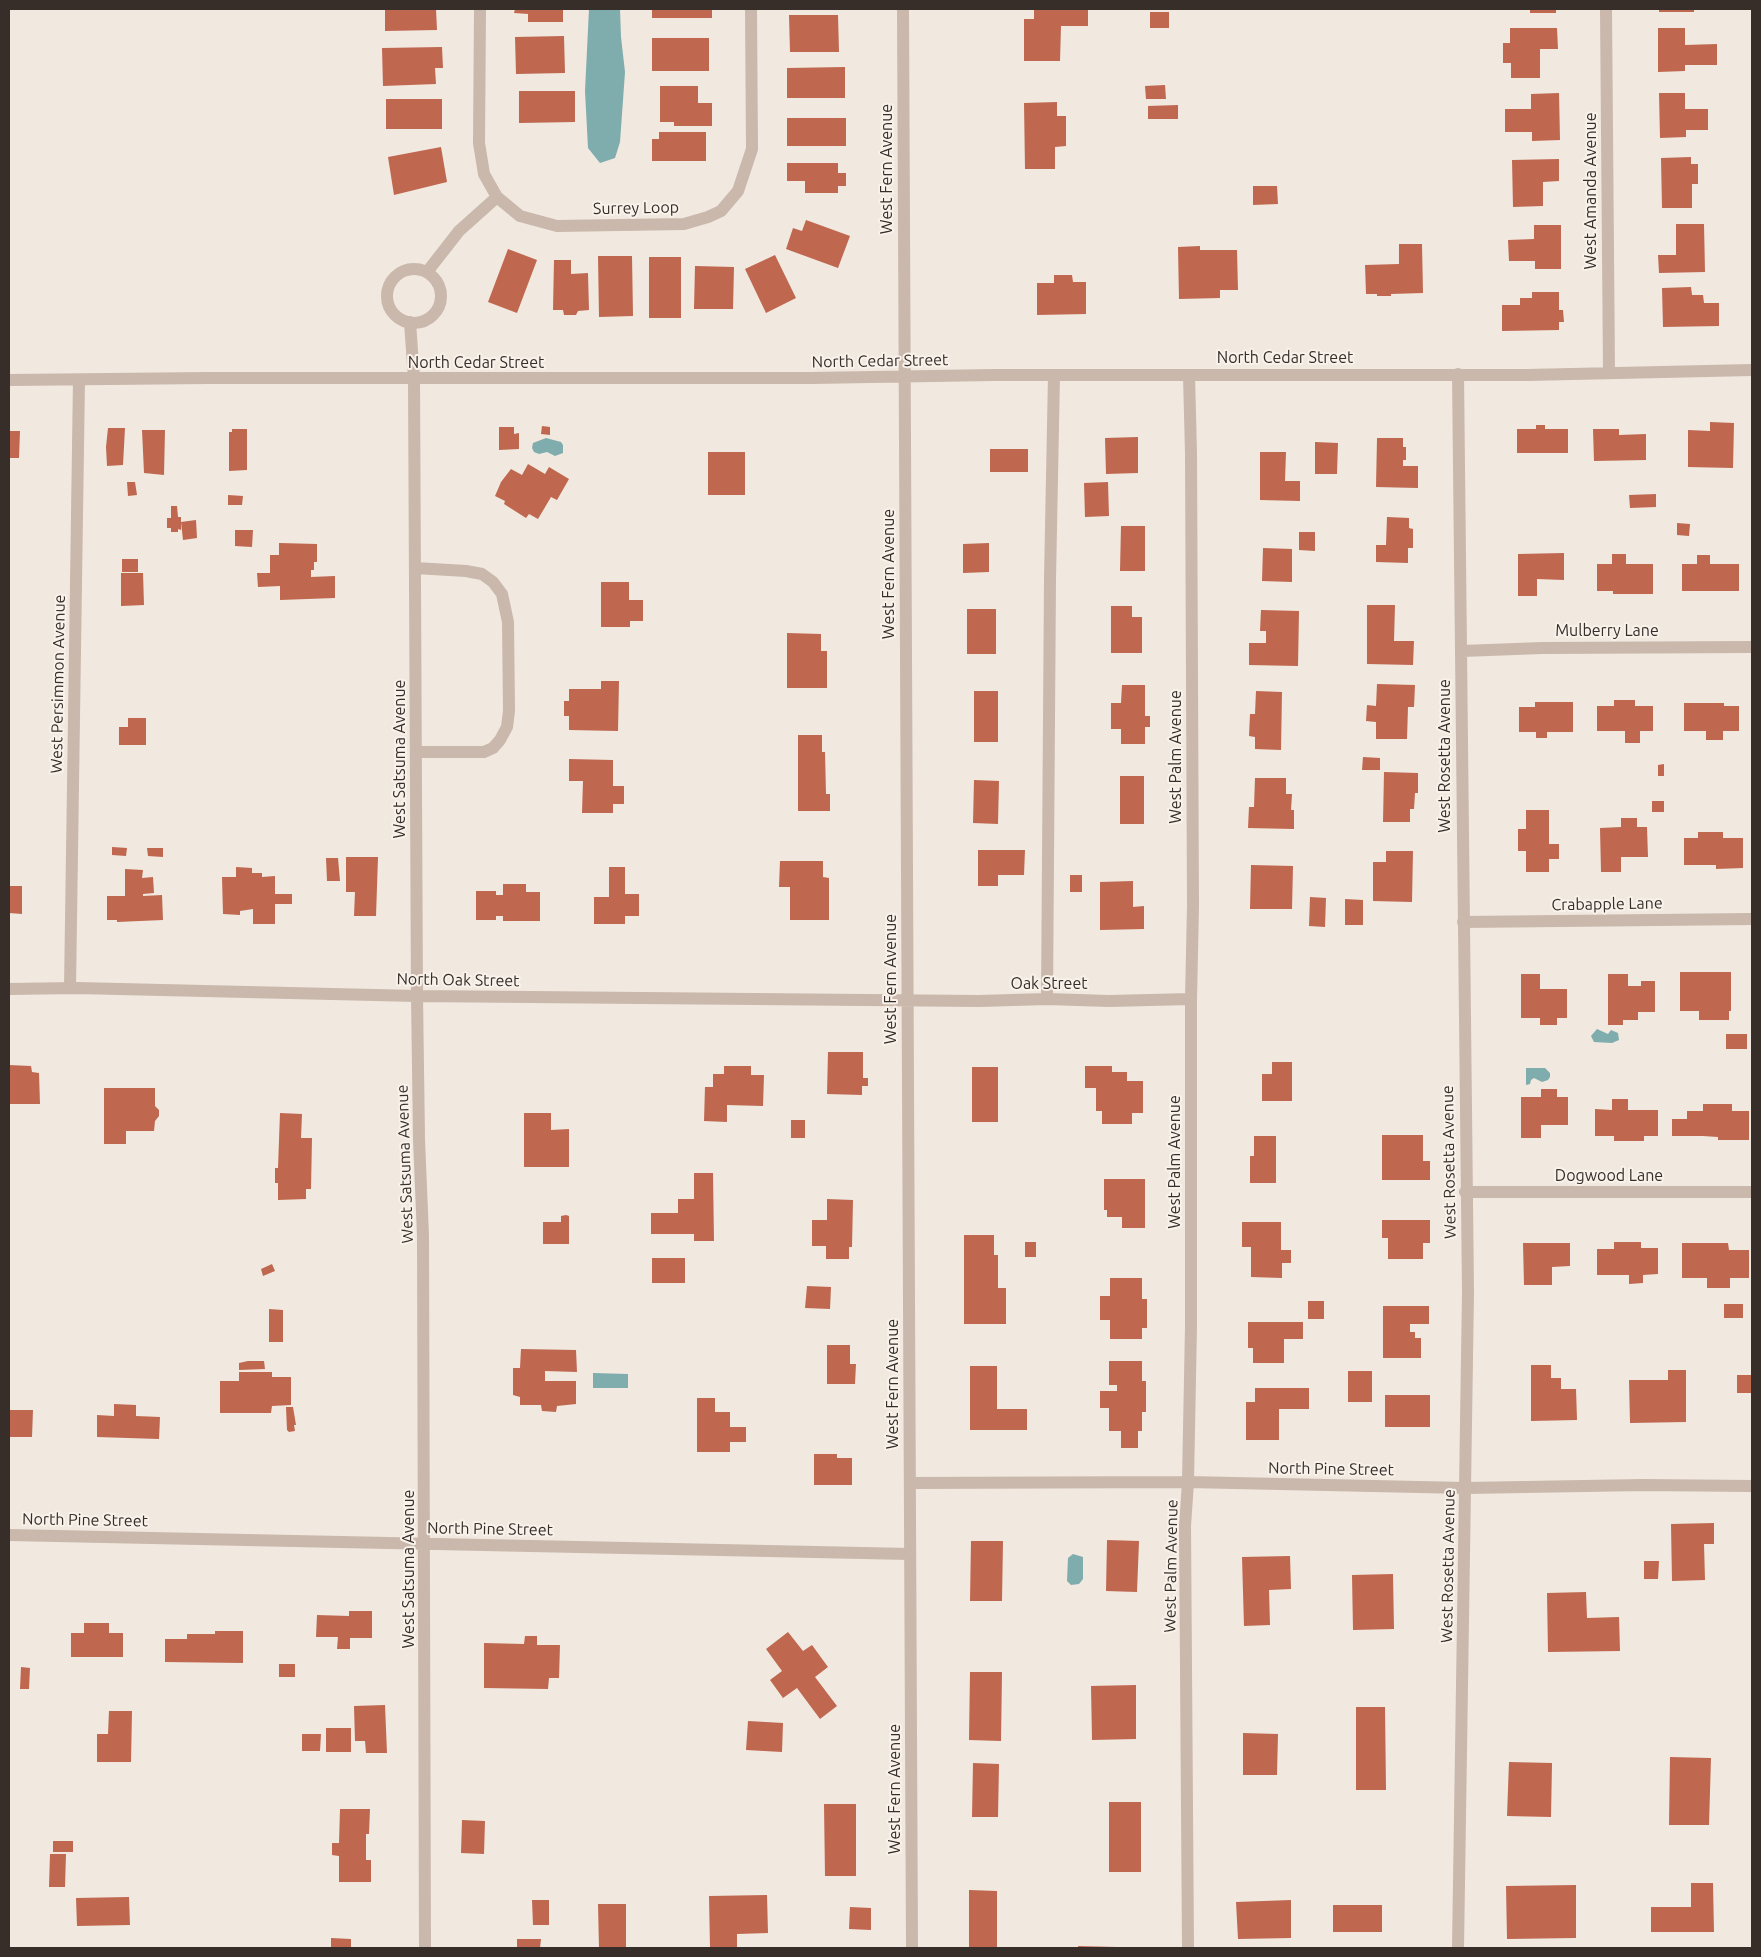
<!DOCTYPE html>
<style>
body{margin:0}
#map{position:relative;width:1761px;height:1957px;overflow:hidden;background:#f1e8df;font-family:Ubuntu,sans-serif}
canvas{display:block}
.frame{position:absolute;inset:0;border:10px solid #372e2a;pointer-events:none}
</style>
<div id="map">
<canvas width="1761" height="1957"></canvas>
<div class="frame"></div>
</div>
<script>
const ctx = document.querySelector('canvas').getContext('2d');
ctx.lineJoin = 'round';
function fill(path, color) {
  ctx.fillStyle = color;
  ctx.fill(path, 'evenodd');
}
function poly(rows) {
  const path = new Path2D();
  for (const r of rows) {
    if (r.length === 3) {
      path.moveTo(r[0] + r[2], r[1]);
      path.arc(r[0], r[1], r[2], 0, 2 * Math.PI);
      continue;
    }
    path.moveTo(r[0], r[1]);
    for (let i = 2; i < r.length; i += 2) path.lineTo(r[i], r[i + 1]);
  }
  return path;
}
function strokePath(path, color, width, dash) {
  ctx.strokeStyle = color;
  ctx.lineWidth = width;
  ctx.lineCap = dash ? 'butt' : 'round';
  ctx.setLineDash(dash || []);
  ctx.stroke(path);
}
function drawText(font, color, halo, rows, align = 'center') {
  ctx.font = font + ' Ubuntu,sans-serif';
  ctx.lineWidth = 4;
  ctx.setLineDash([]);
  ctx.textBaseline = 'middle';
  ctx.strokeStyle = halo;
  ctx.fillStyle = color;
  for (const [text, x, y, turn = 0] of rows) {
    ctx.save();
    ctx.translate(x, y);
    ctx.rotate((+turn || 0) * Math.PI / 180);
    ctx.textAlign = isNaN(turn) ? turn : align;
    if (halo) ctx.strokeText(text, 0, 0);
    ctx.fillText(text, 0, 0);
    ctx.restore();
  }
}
const water = poly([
 [589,9,620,9,621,37,625,72,620,142,615,158,600,163,588,148,585,91],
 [546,438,561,442,563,445,563,453,555,456,547,452,539,454,534,452,532,448,533,443],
 [1597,1029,1608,1034,1611,1030,1618,1033,1619,1040,1612,1043,1594,1042,1591,1036],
 [1526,1068,1545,1068,1550,1073,1550,1077,1548,1080,1542,1082,1534,1078,1531,1080,1530,1084,1526,1085],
 [593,1373,628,1374,628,1388,593,1388],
 [1073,1554,1083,1557,1083,1579,1079,1584,1071,1585,1067,1581,1068,1558]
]);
const building = poly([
 [385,9,436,9,437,30,385,31],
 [515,9,563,9,563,22,528,22,528,14,514,13],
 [652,9,712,9,712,18,652,18],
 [1034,9,1088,9,1088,26,1061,26,1060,61,1024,61,1024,19,1034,19],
 [1530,9,1556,9,1556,13,1530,13],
 [1659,9,1694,9,1694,12,1659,12],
 [1150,12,1169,12,1169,28,1150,28],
 [789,15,838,15,839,52,790,52],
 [1510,28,1557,28,1558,49,1540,49,1540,78,1511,78,1511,63,1503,63,1503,43,1510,43],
 [1658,28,1685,28,1685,45,1717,44,1717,65,1685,65,1685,71,1658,72],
 [564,36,565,73,516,74,515,37],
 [652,38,709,38,709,71,652,71],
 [442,47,443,68,435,68,436,84,383,86,382,48],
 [845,67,845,98,787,98,787,68],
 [1165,85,1166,99,1146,99,1145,86],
 [660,86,698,86,698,103,712,103,712,126,674,126,674,122,660,122],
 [519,91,575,91,575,122,519,123],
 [1559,93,1560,140,1532,141,1532,132,1505,132,1505,109,1531,109,1531,94],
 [1659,93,1685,93,1685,109,1708,109,1708,130,1686,130,1686,137,1660,138],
 [386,99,442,99,442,129,386,129],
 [1057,102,1057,116,1066,116,1066,146,1055,147,1055,169,1025,169,1024,103],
 [1178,105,1178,119,1148,119,1148,106],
 [787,118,846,118,846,146,787,146],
 [659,132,706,132,706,161,652,161,652,139,659,139],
 [441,147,447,182,394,195,388,157],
 [1691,157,1691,164,1698,164,1698,184,1692,184,1692,208,1662,208,1661,158],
 [1559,159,1559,181,1543,182,1543,206,1513,207,1512,160],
 [787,163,838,163,838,173,846,173,846,186,838,186,838,193,805,193,805,181,787,181],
 [1253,186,1277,186,1278,204,1253,205],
 [806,220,850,236,838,268,786,249,793,228,802,231],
 [1676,224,1704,224,1705,272,1659,273,1658,255,1676,255],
 [1534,225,1561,225,1561,269,1535,269,1535,261,1509,261,1508,240,1534,239],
 [1399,244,1422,244,1423,293,1391,294,1391,296,1377,296,1377,294,1366,294,1365,265,1399,264],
 [1200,246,1200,250,1237,250,1238,290,1220,290,1220,298,1179,299,1178,247],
 [508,249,537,260,517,313,488,302],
 [775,255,796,298,766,313,745,269],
 [598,256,632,256,633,316,599,317],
 [649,257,681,257,681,318,649,318],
 [554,260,571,260,571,274,588,273,589,310,578,311,576,315,564,315,563,310,553,310],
 [695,266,734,267,733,309,694,309],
 [1054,275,1072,275,1073,282,1086,282,1086,314,1037,315,1037,283,1054,283],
 [1691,287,1692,295,1703,295,1704,303,1719,303,1719,326,1663,327,1662,288],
 [1532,292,1559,292,1559,310,1563,310,1564,322,1559,322,1559,330,1502,331,1502,305,1520,305,1520,298,1532,298],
 [1710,422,1734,423,1733,468,1688,467,1688,430,1710,431],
 [1536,425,1545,425,1545,429,1568,429,1568,453,1517,453,1517,429,1536,429],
 [542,426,550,427,550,435,541,434],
 [499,427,514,427,514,434,519,433,519,449,499,450],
 [108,428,125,428,123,465,107,466,106,447],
 [232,429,247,429,247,470,229,471,229,432,232,432],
 [1593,429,1619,429,1619,435,1646,434,1646,460,1594,461],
 [142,430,165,430,164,475,144,473],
 [9,431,20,431,19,458,9,458],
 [1138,437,1138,473,1106,474,1105,438],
 [1377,438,1403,438,1403,447,1406,447,1406,460,1403,460,1403,466,1418,466,1418,488,1376,487],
 [1315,442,1338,443,1337,474,1315,474],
 [990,449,1028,449,1028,472,990,472],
 [708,452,745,452,745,495,708,495],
 [1260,452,1286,452,1285,481,1300,481,1300,501,1260,500],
 [528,464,545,474,549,467,569,479,557,500,551,497,538,519,529,514,526,518,504,504,505,501,495,496,501,482,511,469,522,475],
 [127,482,135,482,137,495,128,496],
 [1108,482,1109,516,1085,517,1084,483],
 [1656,494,1656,507,1630,508,1629,495],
 [228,495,243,496,242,505,228,505],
 [171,506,177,506,178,517,181,517,181,530,178,529,178,532,171,532,171,528,167,528,167,518,171,518],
 [1387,517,1409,518,1409,528,1413,529,1413,548,1408,548,1408,563,1376,562,1376,545,1386,545],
 [196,520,197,538,183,540,181,522],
 [1677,523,1690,524,1689,536,1677,535],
 [1121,526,1145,526,1145,571,1120,571],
 [235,530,253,530,252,547,235,546],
 [1299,532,1315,532,1315,551,1299,550],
 [279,543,317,544,317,562,314,562,314,570,311,570,311,577,335,576,335,598,280,600,280,586,258,587,257,573,270,573,270,555,279,555],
 [989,543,989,572,963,573,963,544],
 [1263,548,1292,549,1292,582,1262,581],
 [1564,553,1564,580,1537,579,1537,596,1518,596,1518,554],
 [1612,554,1626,554,1626,564,1653,564,1653,594,1613,594,1613,591,1597,591,1597,564,1612,564],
 [1697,555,1710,555,1710,564,1739,564,1739,591,1682,591,1682,564,1697,564],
 [122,559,138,559,138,572,122,572],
 [121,573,143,573,144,605,121,606],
 [601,582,629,582,629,600,643,600,643,621,630,621,630,627,601,627],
 [1367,605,1395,605,1394,641,1414,641,1413,665,1367,664],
 [1111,606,1132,606,1132,617,1142,617,1142,653,1111,653],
 [967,609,996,609,996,654,967,654],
 [1261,610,1299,611,1298,666,1249,665,1249,643,1266,643,1266,631,1260,631],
 [787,633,821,634,821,651,827,651,827,688,787,688],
 [601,681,619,681,618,731,569,730,569,716,564,716,564,701,569,701,569,689,601,689],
 [1377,684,1415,685,1414,707,1408,707,1407,739,1376,739,1376,722,1366,721,1367,705,1376,706],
 [1122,685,1145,685,1145,716,1150,716,1150,727,1145,727,1145,744,1121,744,1121,729,1111,729,1111,703,1121,703],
 [974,691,998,691,998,742,974,742],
 [1256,691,1282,692,1281,750,1255,749,1255,737,1249,736,1250,714,1255,714],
 [1614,700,1635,700,1635,706,1653,706,1653,731,1640,731,1640,743,1625,743,1625,731,1597,731,1597,706,1614,706],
 [1535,702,1573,702,1573,732,1547,732,1547,738,1536,738,1536,732,1519,732,1519,707,1535,707],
 [1684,703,1724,703,1724,706,1739,706,1739,731,1723,731,1723,740,1706,740,1706,731,1684,731],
 [128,718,146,718,146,745,119,745,119,727,128,727],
 [798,735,822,735,822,752,825,752,826,794,830,794,830,811,798,811],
 [1363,757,1380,758,1380,770,1362,770],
 [569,759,613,760,613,786,624,786,624,804,613,804,613,813,582,813,583,781,569,781],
 [1664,764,1664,776,1658,776,1658,765],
 [1384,772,1418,773,1418,793,1415,793,1414,809,1410,809,1410,822,1383,822],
 [1120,776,1144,776,1144,824,1120,824],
 [1255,778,1286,778,1286,794,1292,794,1291,810,1294,810,1294,829,1248,828,1249,807,1254,807],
 [974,780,999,781,998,824,973,823],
 [1652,801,1664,801,1664,812,1652,812],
 [1526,810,1549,810,1549,844,1559,844,1559,859,1549,859,1549,872,1526,872,1526,851,1518,851,1518,829,1526,829],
 [1621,818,1637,818,1637,827,1647,827,1648,857,1621,857,1621,872,1601,872,1600,828,1621,827],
 [1698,832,1723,832,1723,838,1743,838,1743,868,1716,869,1716,865,1684,865,1684,838,1698,838],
 [112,847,127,848,126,856,112,855],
 [147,848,163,848,163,857,148,856],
 [978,850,1025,850,1024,875,998,875,998,886,978,886],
 [1386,851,1413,851,1412,902,1373,901,1373,862,1386,862],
 [346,857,378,857,376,916,354,916,355,892,346,892],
 [326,858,338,858,340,881,327,881],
 [780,861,823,861,823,877,829,878,829,920,790,920,790,887,779,887],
 [1251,865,1293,866,1292,909,1250,909],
 [236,867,252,868,252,873,262,873,262,877,275,876,275,894,292,894,292,904,275,904,275,924,253,924,253,909,240,911,240,915,223,914,222,877,236,877],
 [609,867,625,867,625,894,639,894,639,916,625,916,625,924,594,924,594,897,609,897],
 [125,869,143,870,142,878,153,877,154,893,143,894,143,896,162,895,163,920,117,922,117,920,107,920,107,896,125,896],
 [1070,875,1082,875,1082,892,1070,892],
 [1133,881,1133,907,1144,906,1144,929,1100,930,1100,882],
 [503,884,526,884,526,892,540,892,540,921,503,921,503,916,496,916,496,920,476,920,476,891,496,891,496,895,503,895],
 [9,886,22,886,22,914,9,913],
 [1310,897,1326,898,1325,927,1309,926],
 [1345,899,1363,900,1363,925,1345,925],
 [1680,972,1731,972,1731,1011,1729,1011,1729,1020,1699,1020,1699,1011,1680,1011],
 [1521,974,1540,974,1540,989,1567,989,1567,1018,1557,1018,1557,1025,1540,1025,1540,1018,1521,1018],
 [1608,974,1628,974,1628,986,1641,986,1641,981,1655,981,1655,1012,1638,1012,1638,1020,1623,1020,1623,1025,1608,1025],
 [1726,1034,1747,1034,1747,1049,1726,1049],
 [828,1052,863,1052,863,1078,868,1078,868,1086,862,1086,862,1095,827,1094],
 [1272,1062,1292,1062,1292,1101,1262,1101,1262,1074,1272,1074],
 [9,1065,31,1066,32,1072,39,1073,40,1104,9,1104],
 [724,1066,751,1066,751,1075,764,1075,763,1106,727,1105,727,1122,704,1121,705,1087,713,1087,713,1074,724,1074],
 [1085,1066,1112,1066,1112,1072,1127,1072,1127,1081,1143,1081,1143,1113,1132,1113,1132,1124,1102,1124,1102,1111,1096,1111,1096,1088,1085,1088],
 [972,1067,998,1067,998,1122,972,1122],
 [104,1088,155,1088,155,1106,159,1110,159,1116,155,1121,154,1131,126,1131,126,1144,104,1144],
 [1541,1089,1557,1089,1557,1097,1568,1097,1568,1125,1541,1125,1541,1138,1521,1138,1521,1097,1541,1097],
 [1612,1099,1628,1099,1628,1110,1658,1110,1658,1136,1644,1136,1644,1141,1614,1141,1614,1136,1595,1136,1595,1109,1612,1110],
 [1703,1104,1732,1104,1732,1111,1749,1111,1749,1140,1718,1140,1718,1137,1703,1136,1672,1136,1672,1119,1687,1119,1687,1111,1703,1111],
 [280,1113,302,1114,301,1138,312,1138,311,1189,306,1189,306,1199,278,1200,278,1183,275,1183,275,1168,278,1168],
 [524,1113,551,1113,551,1130,569,1129,569,1167,524,1167],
 [791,1120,805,1120,805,1138,791,1138],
 [1382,1135,1423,1135,1423,1161,1430,1161,1430,1180,1382,1180],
 [1254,1136,1276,1136,1276,1183,1250,1183,1250,1156,1254,1156],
 [694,1173,713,1173,714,1241,694,1241,694,1234,651,1234,651,1213,678,1213,678,1199,694,1199],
 [1104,1179,1145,1179,1145,1228,1122,1228,1122,1217,1107,1217,1107,1210,1104,1210],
 [827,1199,853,1200,852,1247,849,1247,849,1259,826,1259,826,1246,812,1246,812,1220,827,1220],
 [566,1215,569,1216,569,1244,543,1244,543,1222,561,1222,561,1216],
 [1382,1220,1430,1220,1430,1243,1423,1243,1423,1259,1388,1259,1388,1238,1382,1238],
 [1242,1222,1281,1222,1281,1250,1291,1250,1291,1263,1282,1263,1282,1278,1251,1277,1251,1247,1242,1247],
 [964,1235,994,1235,994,1255,998,1255,998,1288,1006,1288,1006,1324,964,1324],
 [1025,1242,1036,1242,1036,1257,1025,1257],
 [1614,1242,1641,1242,1641,1248,1658,1248,1658,1274,1643,1275,1643,1283,1629,1284,1629,1275,1597,1275,1597,1249,1614,1249],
 [1523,1243,1570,1243,1570,1266,1552,1267,1552,1285,1524,1285],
 [1682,1243,1728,1243,1729,1250,1749,1250,1749,1278,1730,1278,1730,1288,1707,1288,1707,1278,1682,1278],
 [652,1258,685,1258,685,1283,652,1283],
 [272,1264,275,1271,263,1276,261,1269],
 [1110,1278,1142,1278,1142,1299,1147,1299,1147,1328,1142,1328,1142,1339,1110,1339,1110,1320,1100,1320,1100,1296,1110,1296],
 [807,1286,831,1287,830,1309,805,1308],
 [1308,1301,1324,1301,1324,1319,1308,1319],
 [1724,1304,1743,1304,1743,1318,1724,1318],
 [1383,1306,1429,1306,1429,1324,1410,1324,1410,1332,1415,1332,1415,1338,1421,1338,1421,1358,1383,1358],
 [269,1309,283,1310,283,1342,269,1342],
 [1248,1322,1303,1322,1303,1339,1284,1339,1284,1363,1253,1363,1253,1348,1248,1348],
 [827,1345,850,1345,850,1364,856,1364,855,1384,827,1384],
 [521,1349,576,1350,577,1372,545,1371,545,1381,576,1381,576,1404,557,1406,556,1412,542,1411,541,1405,520,1405,520,1397,513,1395,513,1368,520,1368],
 [248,1361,264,1361,265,1369,239,1370,239,1363],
 [1109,1361,1142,1361,1142,1381,1146,1381,1146,1412,1142,1412,1142,1431,1138,1431,1138,1448,1121,1448,1121,1431,1109,1431,1109,1408,1100,1408,1100,1391,1117,1391,1117,1385,1109,1385],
 [1531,1365,1551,1365,1551,1378,1561,1378,1561,1389,1576,1389,1577,1420,1531,1421],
 [970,1366,997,1366,997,1409,1027,1409,1027,1430,970,1430],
 [1668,1370,1686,1370,1686,1422,1630,1423,1629,1380,1668,1380],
 [1348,1371,1372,1371,1372,1402,1348,1402],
 [239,1372,272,1372,272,1377,291,1377,291,1405,272,1406,271,1413,220,1413,220,1381,239,1381],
 [1737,1375,1752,1375,1752,1393,1737,1393],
 [1255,1388,1309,1388,1309,1409,1279,1409,1279,1440,1246,1440,1246,1402,1255,1402],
 [1385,1395,1430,1395,1430,1427,1385,1427],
 [697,1398,715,1398,715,1412,730,1412,730,1427,746,1427,746,1442,730,1442,730,1452,697,1452],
 [114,1404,136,1405,136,1416,160,1417,159,1439,97,1437,97,1415,114,1416],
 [286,1407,293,1407,296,1425,294,1425,295,1431,289,1432,287,1430],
 [9,1410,33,1410,32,1437,9,1437],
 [814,1454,837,1454,837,1458,852,1458,852,1485,814,1485],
 [1714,1523,1714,1544,1704,1544,1705,1580,1672,1581,1671,1524],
 [1107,1540,1139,1541,1137,1592,1106,1591],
 [971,1541,1003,1541,1002,1601,970,1601],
 [1290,1556,1291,1589,1269,1590,1270,1625,1244,1626,1242,1557],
 [1644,1561,1659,1561,1658,1579,1644,1579],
 [1393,1574,1394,1629,1353,1630,1352,1575],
 [1586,1592,1587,1618,1619,1617,1620,1651,1548,1652,1547,1593],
 [349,1611,372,1611,372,1638,350,1638,350,1649,337,1649,338,1637,316,1637,317,1615,349,1616],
 [84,1623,109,1623,109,1633,123,1633,123,1657,71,1657,71,1633,84,1633],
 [215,1631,243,1631,243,1663,165,1662,165,1639,187,1639,187,1634,215,1634],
 [788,1632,803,1651,812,1645,828,1667,815,1677,837,1706,820,1719,797,1688,783,1698,770,1680,782,1671,766,1649],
 [525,1636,537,1636,537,1645,560,1645,559,1678,549,1678,548,1689,484,1688,484,1643,524,1644],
 [279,1664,295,1664,295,1677,279,1677],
 [21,1667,30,1668,29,1689,20,1689],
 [970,1672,1002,1672,1001,1741,969,1740],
 [1136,1685,1136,1739,1092,1740,1091,1686],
 [385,1705,387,1753,366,1753,365,1741,355,1741,354,1706],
 [1356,1707,1385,1707,1386,1790,1356,1790],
 [109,1711,132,1711,131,1762,97,1762,97,1734,108,1734],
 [748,1721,783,1723,782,1752,746,1750],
 [326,1728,351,1728,351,1752,326,1752],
 [1243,1733,1278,1734,1277,1775,1243,1775],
 [302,1734,321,1734,320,1751,302,1751],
 [1670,1757,1711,1758,1709,1825,1669,1825],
 [1509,1762,1552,1763,1551,1817,1507,1816],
 [973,1763,999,1764,998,1817,972,1817],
 [1109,1802,1141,1802,1141,1872,1109,1872],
 [824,1804,856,1804,856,1876,825,1876],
 [340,1809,370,1809,369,1834,366,1834,366,1860,371,1860,371,1882,339,1882,339,1856,332,1855,332,1843,339,1843],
 [462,1820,485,1821,484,1854,461,1853],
 [53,1841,73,1841,73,1852,53,1852],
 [50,1854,66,1854,65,1887,49,1887],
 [1691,1883,1713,1883,1714,1932,1651,1932,1651,1907,1691,1907],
 [1576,1885,1576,1938,1507,1939,1506,1886],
 [969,1890,997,1891,997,1948,969,1948],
 [767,1895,768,1933,737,1934,737,1948,710,1948,709,1896],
 [129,1897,130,1925,77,1926,76,1898],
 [532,1900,549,1900,549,1925,533,1925],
 [1291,1900,1291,1938,1238,1939,1236,1902],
 [598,1904,626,1904,626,1948,599,1948],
 [1333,1905,1382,1905,1382,1932,1333,1932],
 [850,1907,871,1908,871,1930,849,1929],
 [331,1938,351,1939,351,1948,331,1948],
 [517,1939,541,1939,540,1948,517,1948],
 [1078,1946,1117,1947,1117,1948,1078,1948]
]);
const minor = poly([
 [480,9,479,143,484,174,497,197,520,216,557,226,684,224,708,217,721,211,738,191,752,149,751,9],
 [903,9,912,1948],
 [1606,9,1609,372],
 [414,296,27],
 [427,272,459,231,497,197],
 [410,322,414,379,417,996,419,1139,423,1236,425,1948],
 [1458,374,1468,1292,1458,1948],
 [9,380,208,378,811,378,994,375,1527,375,1752,370],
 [415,568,466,571,482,574,493,582,502,594,508,622,509,711,507,727,500,740,493,748,484,752,417,752],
 [1462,651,1542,648,1752,647],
 [1463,922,1752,919],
 [70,988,79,380],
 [9,989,77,988,417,996,979,1001,1047,999,1109,1001,1191,999],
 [1047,999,1050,579,1054,375],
 [1465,1192,1752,1192],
 [910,1483,1188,1482,1465,1488,1643,1485,1752,1486],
 [9,1535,910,1554],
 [1188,1948,1185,1526,1188,1482,1191,1326,1191,999,1193,906,1191,453,1189,375]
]);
const streetNames = [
 ["West Fern Avenue",887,169,-90],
 ["West Amanda Avenue",1591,191,-90],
 ["Surrey Loop",636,208,-1],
 ["North Cedar Street",1285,358],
 ["North Cedar Street",880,361,-1],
 ["North Cedar Street",476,363],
 ["West Fern Avenue",889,574,-90],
 ["Mulberry Lane",1607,631],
 ["West Persimmon Avenue",58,684,-89],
 ["West Rosetta Avenue",1445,756,-90],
 ["West Palm Avenue",1176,757,-90],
 ["West Satsuma Avenue",400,759,-90],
 ["Crabapple Lane",1607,904,-1],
 ["West Fern Avenue",891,979,-90],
 ["North Oak Street",458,980,1],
 ["Oak Street",1049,984],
 ["West Palm Avenue",1175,1162,-90],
 ["West Rosetta Avenue",1449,1162,-91],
 ["West Satsuma Avenue",405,1164,-92],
 ["Dogwood Lane",1609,1176],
 ["West Fern Avenue",893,1384,-90],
 ["North Pine Street",1331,1469,1],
 ["North Pine Street",85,1520,1],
 ["North Pine Street",490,1529,1],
 ["West Palm Avenue",1171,1566,-89],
 ["West Rosetta Avenue",1448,1566,-89],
 ["West Satsuma Avenue",409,1569,-90],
 ["West Fern Avenue",895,1789,-90]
];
fill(water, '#7facad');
fill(building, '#bf674f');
strokePath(minor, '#c9b8ab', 12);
drawText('16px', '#372e2a', '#f9f2eb', streetNames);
</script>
